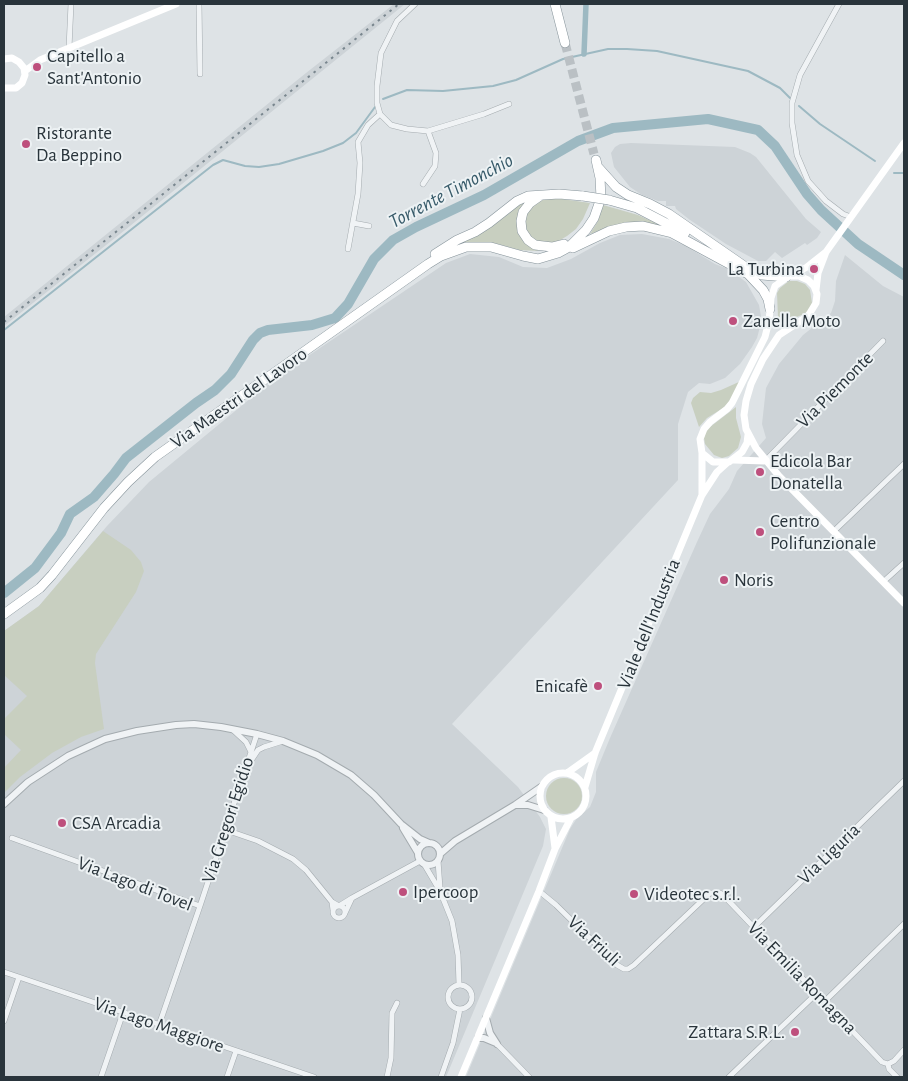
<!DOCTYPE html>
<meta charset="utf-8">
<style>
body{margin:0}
#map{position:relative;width:908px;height:1081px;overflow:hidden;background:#dee3e6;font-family:"Alegreya Sans",sans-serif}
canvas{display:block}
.frame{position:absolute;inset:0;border:5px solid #29343b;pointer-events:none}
</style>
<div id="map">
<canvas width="908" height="1081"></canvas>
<div class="frame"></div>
</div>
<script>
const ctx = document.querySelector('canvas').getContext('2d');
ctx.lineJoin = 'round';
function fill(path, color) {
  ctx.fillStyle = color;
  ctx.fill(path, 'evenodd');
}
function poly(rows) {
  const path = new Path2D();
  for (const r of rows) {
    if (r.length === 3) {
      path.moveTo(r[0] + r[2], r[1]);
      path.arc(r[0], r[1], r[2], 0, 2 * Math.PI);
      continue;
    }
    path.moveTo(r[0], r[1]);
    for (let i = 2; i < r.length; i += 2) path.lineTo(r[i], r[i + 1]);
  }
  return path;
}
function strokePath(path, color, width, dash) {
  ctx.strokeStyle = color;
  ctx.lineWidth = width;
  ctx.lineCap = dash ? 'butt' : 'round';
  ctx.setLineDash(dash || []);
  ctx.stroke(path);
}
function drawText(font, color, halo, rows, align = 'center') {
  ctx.font = font + ' "Alegreya Sans",sans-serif';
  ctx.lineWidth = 4;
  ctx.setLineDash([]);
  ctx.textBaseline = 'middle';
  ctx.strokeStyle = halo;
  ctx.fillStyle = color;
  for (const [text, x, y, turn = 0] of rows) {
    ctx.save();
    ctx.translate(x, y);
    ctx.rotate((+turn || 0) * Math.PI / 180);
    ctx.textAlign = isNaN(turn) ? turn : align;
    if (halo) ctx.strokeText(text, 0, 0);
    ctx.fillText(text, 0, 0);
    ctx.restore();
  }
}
const built = poly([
 [394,4,405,4,125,230,4,326,4,317,306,73],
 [631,143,735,147,750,153,756,157,806,219,821,232,817,238,807,245,805,243,782,258,775,252,766,261,758,261,726,244,690,220,676,209,675,206,666,206,666,201,658,201,642,195,630,187,614,167,611,153,615,147,620,144],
 [642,234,669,239,686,246,715,264,728,269,746,282,759,305,761,316,760,327,757,338,752,347,740,364,725,378,710,384,699,383,688,392,678,424,678,480,452,724,518,787,540,817,546,829,543,846,446,1077,4,1077,4,631,39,606,107,526,149,482,274,379,446,263,470,254,499,257,523,267,547,268,571,259,600,243,620,235],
 [845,255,883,286,904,297,904,1077,466,1077,570,829,577,818,590,807,596,792,596,772,610,738,697,542,710,514,729,489,737,471,766,438,762,424,766,388,779,364,803,335,831,313,835,301,836,281]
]);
const green = poly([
 [555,198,590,203,583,219,576,229,567,236,557,242,546,243,536,241,529,236,525,228,524,219,527,211,534,203,543,200],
 [527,200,519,213,531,247,539,251,519,250,498,244,478,242,459,244,447,249,511,208],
 [603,205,638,215,660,225,610,227,590,234,598,221],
 [789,281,797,281,805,284,810,290,812,303,809,310,804,314,787,321,776,329,778,318,777,293,780,288],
 [741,381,733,396,725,407,707,418,699,427,691,403,693,398,700,392,711,393,721,390],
 [736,407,736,418,741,437,738,448,729,456,722,458,714,455,705,444,704,438,706,430],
 [103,531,131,550,141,562,144,571,136,592,96,654,95,663,104,729,81,737,52,753,20,777,4,793,4,768,21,750,4,734,4,719,27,696,4,675,4,631,39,606],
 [564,796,18]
]);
const stream = poly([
 [383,99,407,90,443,91,493,86,516,80,563,59,608,49,627,49,657,51,748,71,780,88,790,98],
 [799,106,820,124,875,161],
 [894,173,904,173],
 [4,330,213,165,223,160,245,166,259,167,279,164,323,151,343,143,356,133,375,107]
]);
const canal = poly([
 [584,54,586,4]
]);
const river = poly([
 [4,593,35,568,61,533,70,514,94,497,114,474,126,458,196,403,215,390,231,374,253,340,260,333,268,330,312,325,335,318,348,304,374,259,393,240,416,227,484,195,578,141,613,128,708,119,758,130,775,146,807,194,821,210,858,244,904,275]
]);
const trunkTunnel = poly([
 [565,43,594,154]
]);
const minor = poly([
 [199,4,200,74],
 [415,4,397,21,381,53,377,86,377,103,380,114,391,125,407,129,428,131,484,114,509,104],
 [839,4,800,75,792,103,792,123,797,155,808,181,826,201,843,214,851,217],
 [69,48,71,4],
 [423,184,435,166,436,153,428,131],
 [353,223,369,226],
 [348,249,358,194,360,163,358,142,368,125,380,114],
 [765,461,883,341],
 [834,531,904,464],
 [883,582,904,563],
 [233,730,246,742,251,752],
 [250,762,258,750,264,747,283,741],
 [226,830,258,841,293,859,306,870,332,902],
 [12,838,200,906,159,1025],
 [438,861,440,888],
 [424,864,440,891,452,921,458,955,459,984],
 [539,891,556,905,617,965,624,969,628,969,634,965,710,893,720,893,725,897,882,1062,888,1064],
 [352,898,420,861],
 [200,906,257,734],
 [339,912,6],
 [333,910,332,902,339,906,352,898,345,913],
 [754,927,904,781],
 [4,972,314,1077],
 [460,997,12],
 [824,1002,904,924],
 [4,1021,19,977],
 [497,1044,529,1077],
 [888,1064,894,1061,904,1050],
 [888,1064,889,1069,897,1077],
 [101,1077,123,1013],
 [227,1077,236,1051],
 [387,1077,391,1058,392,1013,397,1003],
 [441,1077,453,1043,460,1009],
 [729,1077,816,994]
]);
const tertiary = poly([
 [4,804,28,782,68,756,105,739,137,731,176,725,194,724,221,727,257,734,283,741,317,755,351,775,374,795,401,824,420,839,429,843],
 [517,805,528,805,544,810],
 [403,828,418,853],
 [429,854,11],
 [440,854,455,841,515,805,541,787],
 [486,1018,490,1033,497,1044],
 [478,1038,484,1038,496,1043]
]);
const secondary = poly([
 [4,59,12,58,19,62,24,68,25,75,22,83,16,88,4,88],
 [25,71,40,60,176,4],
 [792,275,807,267,826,252],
 [816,290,818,273,826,252,904,143],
 [748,435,747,443,742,452,729,462,713,462,702,453,700,439,704,429,710,422,727,409,732,403,765,337,769,321,771,298,775,286,789,276,799,276,808,280,814,286,817,294,816,303,808,316,779,335,763,359,751,384,746,401,744,415,746,429,756,448,779,476,904,603],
 [734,460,765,461],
 [702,495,702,453],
 [563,796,23],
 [567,773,595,753],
 [585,787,595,753,702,495,717,472,727,463],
 [551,817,555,848],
 [461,1077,539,891,555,849,571,818]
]);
const trunk = poly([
 [555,4,565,43],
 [598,167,616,187,628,195,650,204,669,214,750,270,762,275,786,277],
 [540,196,530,203,523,212,521,221,522,231,528,240,535,245,552,247,564,244],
 [609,200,637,208,685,233],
 [573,248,609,231,626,227,643,226,672,233,748,274,763,290,768,299,770,309],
 [435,254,457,240,475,232,489,223,517,201,528,196,559,194,583,196],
 [4,614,40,588,52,575,104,508,128,482,155,457,428,264,441,256,466,247,491,247,523,256,538,259,558,253,569,247,586,230,594,218,601,198,600,178,596,160]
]);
const rail = poly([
 [4,322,399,4]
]);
const trunkBridge = poly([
 [583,196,609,200]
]);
const markers = [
 [37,67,5,"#be507d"],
 [26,144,5,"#be507d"],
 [814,269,5,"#be507d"],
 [733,321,5,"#be507d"],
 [760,472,5,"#be507d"],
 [760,532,5,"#be507d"],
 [724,580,5,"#be507d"],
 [598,686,5,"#be507d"],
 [62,823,5,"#be507d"],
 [403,892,5,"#be507d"],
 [634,894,5,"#be507d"],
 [795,1032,5,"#be507d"]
];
const poiNames = [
 ["Capitello a",47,56],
 ["Sant'Antonio",47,78],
 ["Ristorante",36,133],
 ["Da Beppino",36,155],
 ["La Turbina",804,269,"right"],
 ["Zanella Moto",743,321],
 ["Edicola Bar",770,461],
 ["Donatella",770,483],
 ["Centro",770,521],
 ["Polifunzionale",770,543],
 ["Noris",734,580],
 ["Enicafè",588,686,"right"],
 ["CSA Arcadia",72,823],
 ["Ipercoop",413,892],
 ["Videotec s.r.l.",644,894],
 ["Zattara S.R.L.",785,1032,"right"]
];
const streetNames = [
 ["Via Piemonte",835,390,-45],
 ["Via Maestri del Lavoro",239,398,-35],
 ["Viale dell'Industria",649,624,-68],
 ["Via Gregori Egidio",228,820,-72],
 ["Via Liguria",829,854,-44],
 ["Via Lago di Tovel",135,884,21],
 ["Via Friuli",594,941,43],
 ["Via Emilia Romagna",802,978,46],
 ["Via Lago Maggiore",159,1025,19]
];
const waterNames = [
 ["Torrente Timonchio",451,191,-28]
];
fill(built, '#cdd3d7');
fill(green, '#c8cfc0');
strokePath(stream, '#9db9c2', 2);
strokePath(canal, '#9db9c2', 5.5);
strokePath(river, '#9db9c2', 10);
strokePath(trunkTunnel, '#bac0c4', 9, [9, 4.5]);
strokePath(minor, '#a4abaf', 6);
strokePath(tertiary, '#a4abaf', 8);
strokePath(trunk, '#87949b', 10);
strokePath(minor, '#f0f3f5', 5);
strokePath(tertiary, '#f0f3f5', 6);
strokePath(secondary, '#fff', 7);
strokePath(trunk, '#fff', 9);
strokePath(rail, '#79868e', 2, [2.5, 5]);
strokePath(trunkBridge, '#87949b', 10, []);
strokePath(trunkBridge, '#fff', 9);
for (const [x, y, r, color] of markers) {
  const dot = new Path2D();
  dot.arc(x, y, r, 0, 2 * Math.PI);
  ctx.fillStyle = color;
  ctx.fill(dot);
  strokePath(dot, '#edf2f4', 2);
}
drawText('19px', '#29343b', '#edf2f4', poiNames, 'left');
drawText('19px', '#29343b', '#edf2f4', streetNames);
drawText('italic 20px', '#385b6a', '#edf2f4', waterNames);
</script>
